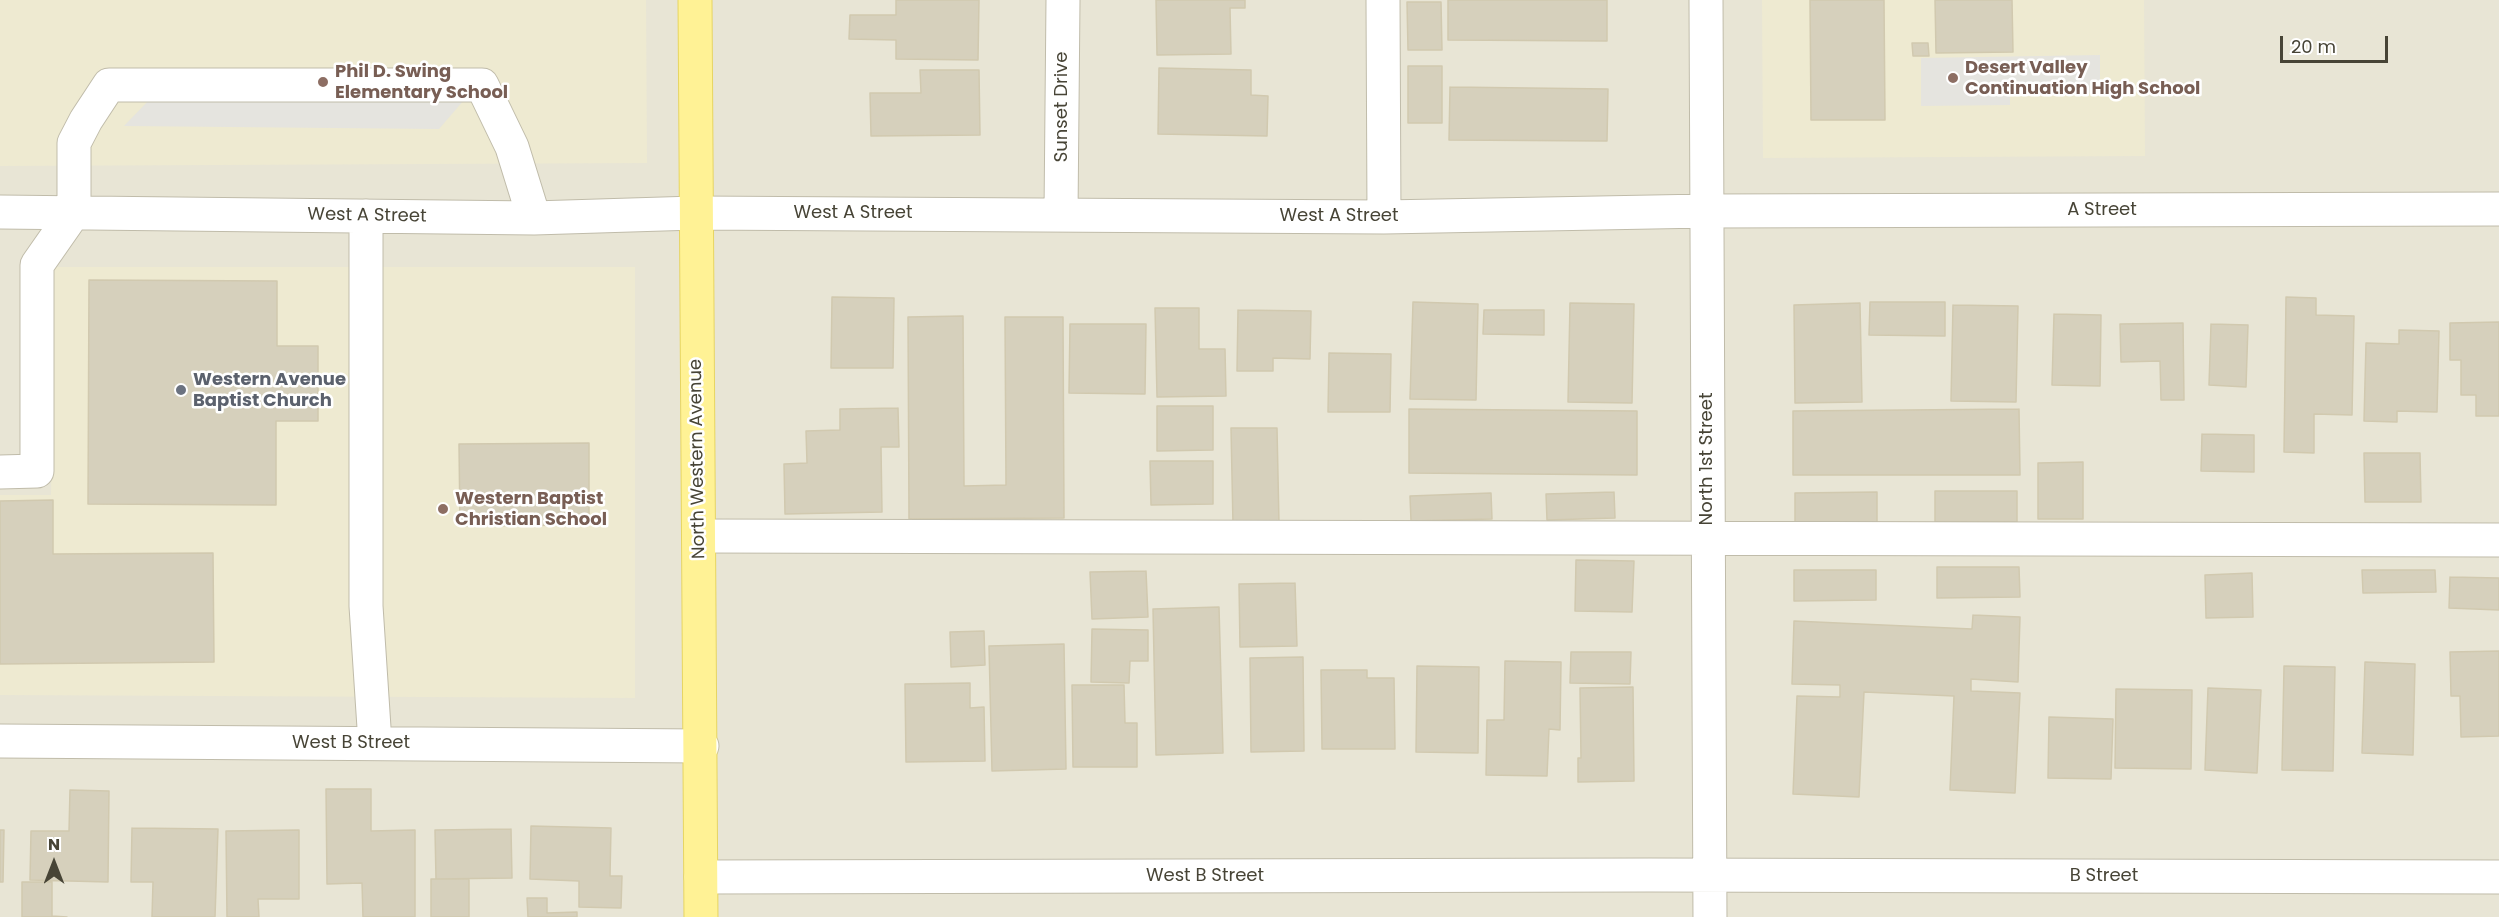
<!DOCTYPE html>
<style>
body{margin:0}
#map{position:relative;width:2499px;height:917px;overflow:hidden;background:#f4f2e7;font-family:Poppins,sans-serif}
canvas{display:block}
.north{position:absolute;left:24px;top:833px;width:60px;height:60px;-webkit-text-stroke:4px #fff;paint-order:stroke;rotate:0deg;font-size:16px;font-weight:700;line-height:24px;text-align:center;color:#474436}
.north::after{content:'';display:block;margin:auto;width:21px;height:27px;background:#474436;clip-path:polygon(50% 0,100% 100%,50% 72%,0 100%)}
.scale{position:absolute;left:2280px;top:36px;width:108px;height:27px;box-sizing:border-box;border:3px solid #474436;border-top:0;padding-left:8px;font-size:18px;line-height:21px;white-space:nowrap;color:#474436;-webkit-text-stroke:4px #fff;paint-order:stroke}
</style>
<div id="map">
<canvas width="2499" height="917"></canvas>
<div class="north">N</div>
<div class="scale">20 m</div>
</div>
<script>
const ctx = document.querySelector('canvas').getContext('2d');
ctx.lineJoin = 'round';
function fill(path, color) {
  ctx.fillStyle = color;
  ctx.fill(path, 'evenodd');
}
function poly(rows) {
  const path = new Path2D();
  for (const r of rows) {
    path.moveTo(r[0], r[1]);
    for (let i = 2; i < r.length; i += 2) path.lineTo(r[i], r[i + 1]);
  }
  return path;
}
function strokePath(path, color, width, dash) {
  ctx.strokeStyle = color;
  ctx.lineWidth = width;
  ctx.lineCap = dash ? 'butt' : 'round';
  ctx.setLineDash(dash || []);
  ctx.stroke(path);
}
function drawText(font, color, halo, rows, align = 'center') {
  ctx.font = font + ' Poppins,sans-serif';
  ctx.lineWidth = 5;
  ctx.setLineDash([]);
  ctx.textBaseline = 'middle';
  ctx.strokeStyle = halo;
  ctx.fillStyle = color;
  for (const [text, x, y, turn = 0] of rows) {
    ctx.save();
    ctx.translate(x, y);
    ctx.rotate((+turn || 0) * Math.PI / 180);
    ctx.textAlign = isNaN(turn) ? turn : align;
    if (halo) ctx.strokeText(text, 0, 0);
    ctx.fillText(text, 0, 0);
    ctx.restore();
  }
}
const residential = poly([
 [0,0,2499,0,2499,917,0,917]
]);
const education = poly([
 [0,0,646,0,647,163,0,166],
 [1762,0,2144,0,2145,156,1763,158],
 [54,267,635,267,635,698,0,695,0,495,51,495]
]);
const parking = poly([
 [2100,55,2100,93,2010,94,2010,105,1921,106,1921,58],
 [152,97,464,100,439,129,124,126]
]);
const building = poly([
 [896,0,979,0,978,60,896,59,896,40,849,39,850,15,896,15,896,0],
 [1156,0,1245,0,1245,8,1230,8,1231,54,1157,55,1156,0],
 [1448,0,1607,0,1607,41,1448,40,1448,0],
 [1810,0,1884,0,1885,120,1811,120,1810,0],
 [1935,0,2012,0,2013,52,1936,53,1935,0],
 [1407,2,1441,2,1442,50,1408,50,1407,2],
 [1912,43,1928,43,1929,56,1913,56,1912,43],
 [1408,66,1442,66,1442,123,1408,123,1408,66],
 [1159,68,1251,70,1251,95,1268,96,1267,136,1158,134,1159,68],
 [920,70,979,70,980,135,871,136,870,93,921,93,920,70],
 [1450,87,1608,89,1607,141,1449,140,1450,87],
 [89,280,277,281,277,346,318,346,318,421,276,421,276,505,88,504,89,280],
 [832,297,894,298,893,368,831,368,832,297],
 [2286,297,2316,298,2316,315,2354,316,2352,415,2314,414,2314,453,2284,452,2286,297],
 [1413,302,1478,304,1476,400,1410,399,1413,302],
 [1870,302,1945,302,1945,336,1869,335,1870,302],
 [1570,303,1634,304,1632,403,1568,402,1570,303],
 [1860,303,1862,402,1795,403,1794,305,1860,303],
 [1953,305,2018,306,2016,402,1951,401,1953,305],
 [1155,308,1199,308,1199,349,1225,349,1226,396,1157,397,1155,308],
 [1238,310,1311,311,1310,359,1273,358,1273,371,1237,371,1238,310],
 [1484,310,1544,310,1544,335,1483,334,1484,310],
 [2054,314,2101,315,2100,386,2052,385,2054,314],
 [963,316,964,486,1006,485,1005,317,1063,317,1064,518,909,519,908,317,963,316],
 [2499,322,2499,416,2476,416,2476,395,2461,395,2461,360,2450,360,2450,323,2499,322],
 [2183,323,2184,400,2161,400,2160,361,2121,362,2120,324,2183,323],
 [1070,324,1146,324,1145,394,1069,393,1070,324],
 [2211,324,2248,325,2246,387,2209,385,2211,324],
 [2399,330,2439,331,2437,412,2397,411,2397,422,2364,421,2366,343,2399,344,2399,330],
 [1329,353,1391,354,1390,412,1328,412,1329,353],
 [1157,406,1213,406,1213,450,1157,451,1157,406],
 [898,408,899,447,881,447,882,512,785,514,784,464,807,463,806,431,840,430,840,409,898,408],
 [1409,409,1637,411,1637,475,1409,473,1409,409],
 [2019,409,2020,475,1793,475,1793,411,2019,409],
 [1231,428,1277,428,1279,523,1233,525,1231,428],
 [2202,434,2254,435,2254,472,2201,471,2202,434],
 [589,443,589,525,460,526,459,444,589,443],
 [2364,453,2420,453,2421,502,2365,502,2364,453],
 [1150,461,1213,461,1213,504,1151,505,1150,461],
 [2083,462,2083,519,2038,519,2038,463,2083,462],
 [1935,491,2017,491,2017,522,1935,522,1935,491],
 [1614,492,1615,518,1547,520,1546,494,1614,492],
 [1877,492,1877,523,1795,523,1795,493,1877,492],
 [1491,493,1492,519,1411,521,1410,496,1491,493],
 [53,500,53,554,213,553,214,662,0,664,0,501,53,500],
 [1576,560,1634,561,1632,612,1575,611,1576,560],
 [1937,567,2019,567,2020,597,1937,598,1937,567],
 [1794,570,1876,570,1876,600,1794,601,1794,570],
 [2362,570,2435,570,2436,592,2363,593,2362,570],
 [1146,571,1148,617,1092,619,1090,572,1146,571],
 [2252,573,2253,617,2206,618,2205,575,2252,573],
 [2450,577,2499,578,2499,610,2449,608,2450,577],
 [1295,583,1297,646,1240,647,1239,584,1295,583],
 [1219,607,1223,753,1156,755,1153,609,1219,607],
 [1973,615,2020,617,2018,682,1971,679,1971,691,2020,693,2015,793,1950,790,1954,696,1864,692,1859,797,1793,794,1797,696,1840,697,1840,685,1792,684,1794,621,1972,629,1973,615],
 [1092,629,1148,630,1148,661,1130,661,1129,683,1091,682,1092,629],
 [984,631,985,665,951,667,950,632,984,631],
 [1064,644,1066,769,992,771,989,646,1064,644],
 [2499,651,2499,736,2461,737,2460,696,2451,696,2450,652,2499,651],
 [1571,652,1631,652,1630,684,1570,683,1571,652],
 [1303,657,1304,751,1251,752,1250,658,1303,657],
 [1505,661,1561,662,1560,730,1549,729,1547,776,1486,775,1487,720,1504,720,1505,661],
 [2365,662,2415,664,2413,755,2362,753,2365,662],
 [1417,666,1479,667,1478,753,1416,752,1417,666],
 [2284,666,2335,667,2333,771,2282,770,2284,666],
 [1321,670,1367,670,1367,678,1394,678,1395,749,1322,749,1321,670],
 [970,683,970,708,984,707,985,761,906,762,905,684,970,683],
 [1072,685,1124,685,1125,723,1137,723,1137,767,1073,767,1072,685],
 [1633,687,1634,781,1578,782,1578,758,1581,758,1580,688,1633,687],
 [2208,688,2261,690,2257,773,2205,770,2208,688],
 [2116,689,2192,690,2191,769,2115,768,2116,689],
 [2049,717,2113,719,2111,779,2048,778,2049,717],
 [326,789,371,789,371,831,415,830,415,917,363,917,362,883,327,884,326,789],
 [70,790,109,791,108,882,30,880,31,831,69,831,70,790],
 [531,826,611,828,610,876,622,876,621,908,579,907,579,881,530,879,531,826],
 [132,828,218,829,215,917,152,917,153,882,131,882,132,828],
 [511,829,512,878,436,879,435,830,511,829],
 [0,830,4,830,3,882,0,882,0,830],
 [299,830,299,899,258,899,259,917,227,917,226,831,299,830],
 [431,879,469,879,469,917,431,917,431,879],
 [22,882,52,882,52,916,67,917,22,917,22,882],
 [527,898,547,898,547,913,577,912,577,917,528,917,527,898]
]);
const minor = poly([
 [1383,0,1384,217],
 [1706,0,1710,917],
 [0,212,534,218,695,213,1384,217,1706,211,2499,209],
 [1061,214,1063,0],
 [366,216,366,606,375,743],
 [0,472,37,471,37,265,74,212,74,143,86,120,109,85,482,85,512,147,534,218],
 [699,536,2499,540],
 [0,741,702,746],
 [701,877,1650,875,2499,877]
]);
const major = poly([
 [695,0,701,917]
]);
const markers = [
 [1953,78,6,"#8d6e63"],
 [323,82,6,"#8d6e63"],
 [181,390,6,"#6b7280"],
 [443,509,6,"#8d6e63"]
];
const educationNames = [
 ["Desert Valley",1965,68],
 ["Continuation High School",1965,89],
 ["Phil D. Swing",335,72],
 ["Elementary School",335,93],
 ["Western Baptist",455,499],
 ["Christian School",455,520]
];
const streetNames = [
 ["Sunset Drive",1062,107,-90],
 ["A Street",2102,210],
 ["West A Street",853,213],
 ["West A Street",367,216,1],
 ["West A Street",1339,216],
 ["North Western Avenue",698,459,-91],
 ["North 1st Street",1707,459,-90],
 ["West B Street",351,743],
 ["West B Street",1205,876],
 ["B Street",2104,876]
];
const worshipNames = [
 ["Western Avenue",193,380],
 ["Baptist Church",193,401]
];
fill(residential, '#e8e5d5');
fill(education, '#eeead1');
fill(parking, '#e5e4df');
fill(building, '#d6d0bc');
strokePath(building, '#d1c9af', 1.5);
strokePath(minor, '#c0bcaa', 35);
strokePath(major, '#e7d562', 35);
strokePath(minor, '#fff', 33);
strokePath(major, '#fff295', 33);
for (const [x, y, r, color] of markers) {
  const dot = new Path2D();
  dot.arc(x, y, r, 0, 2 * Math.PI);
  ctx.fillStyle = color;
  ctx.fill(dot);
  strokePath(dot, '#fff', 2);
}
drawText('bold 18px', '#785e54', '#fff', educationNames, 'left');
drawText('18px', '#474436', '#fff', streetNames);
drawText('bold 18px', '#5b616d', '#fff', worshipNames, 'left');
</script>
